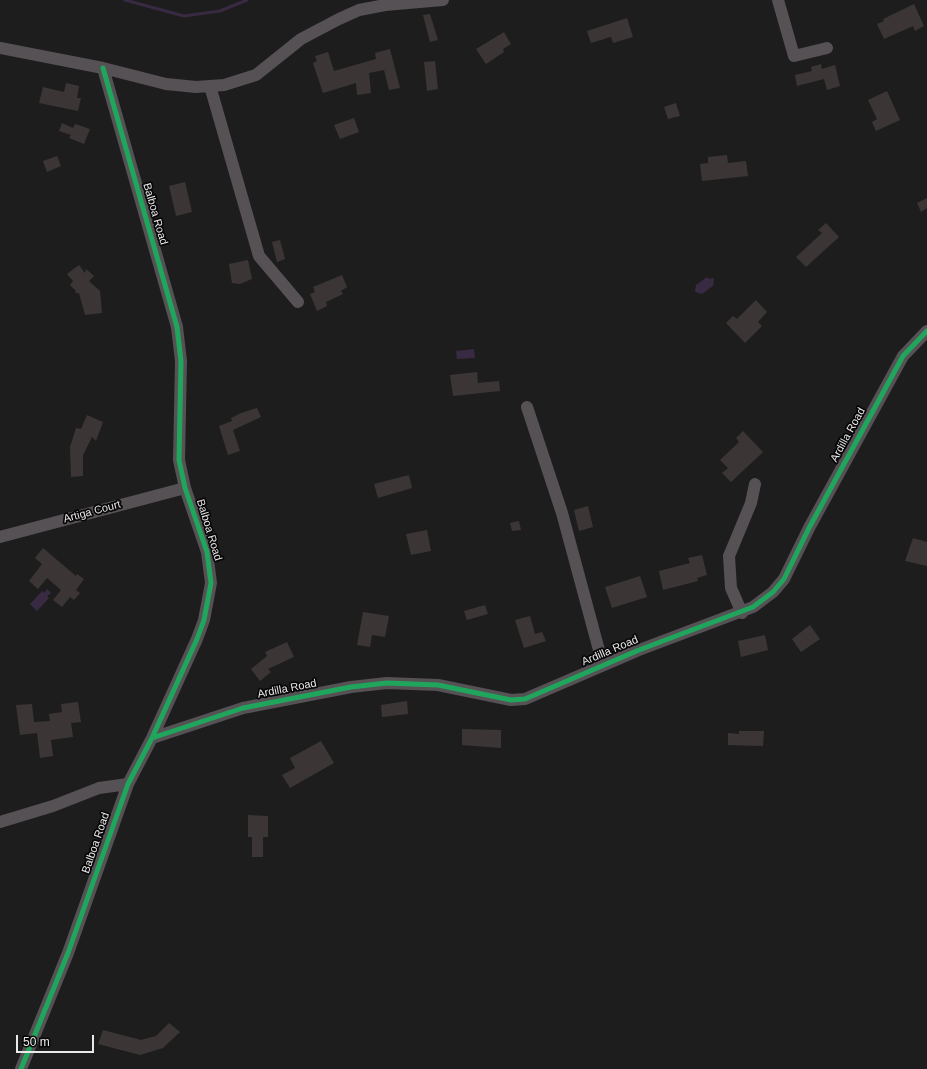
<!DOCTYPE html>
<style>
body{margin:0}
#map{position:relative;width:927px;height:1069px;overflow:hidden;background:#1e1d1d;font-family:Arial,sans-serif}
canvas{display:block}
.scale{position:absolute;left:16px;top:1035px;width:78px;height:18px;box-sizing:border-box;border:2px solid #eae8e9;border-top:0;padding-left:5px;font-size:12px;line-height:14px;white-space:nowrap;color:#eae8e9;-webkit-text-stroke:3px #080708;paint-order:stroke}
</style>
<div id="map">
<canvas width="927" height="1069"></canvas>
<div class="scale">50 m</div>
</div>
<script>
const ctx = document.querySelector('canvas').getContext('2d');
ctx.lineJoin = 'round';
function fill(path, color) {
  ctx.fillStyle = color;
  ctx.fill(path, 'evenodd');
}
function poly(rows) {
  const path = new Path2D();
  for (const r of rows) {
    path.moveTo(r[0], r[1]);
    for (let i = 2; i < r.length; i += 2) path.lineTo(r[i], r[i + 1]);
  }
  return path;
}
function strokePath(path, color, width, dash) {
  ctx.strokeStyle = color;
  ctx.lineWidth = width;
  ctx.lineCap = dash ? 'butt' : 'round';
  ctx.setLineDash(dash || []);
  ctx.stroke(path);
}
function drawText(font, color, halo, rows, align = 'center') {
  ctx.font = font + ' Arial,sans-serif';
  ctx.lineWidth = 3.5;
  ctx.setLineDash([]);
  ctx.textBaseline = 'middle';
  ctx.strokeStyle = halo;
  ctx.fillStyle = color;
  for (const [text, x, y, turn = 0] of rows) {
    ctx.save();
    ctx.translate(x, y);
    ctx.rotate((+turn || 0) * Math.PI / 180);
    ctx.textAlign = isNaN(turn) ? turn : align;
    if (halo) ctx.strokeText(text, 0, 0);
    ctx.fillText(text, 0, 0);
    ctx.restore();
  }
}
const water = poly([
 [707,277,709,279,714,278,713,286,702,294,695,292,696,285],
 [474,349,475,358,457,359,456,351],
 [47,589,51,593,47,596,49,598,37,611,30,604,42,591,44,593]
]);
const stream = poly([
 [125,0,184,16,220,11,247,0]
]);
const building = poly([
 [914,4,924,26,915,31,913,26,884,39,877,24,884,21,883,19],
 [430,14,438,40,430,42,423,15],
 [627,18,633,37,613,43,611,37,591,43,587,31],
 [504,32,511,44,503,49,504,52,486,64,476,49],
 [390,49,400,88,389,90,384,70,369,73,371,93,357,95,356,83,323,93,313,63,317,61,315,56,328,52,334,71,376,59,375,53],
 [435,61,438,89,427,91,424,62],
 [821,64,822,69,835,65,840,86,827,90,824,79,797,86,795,75,812,71,811,67],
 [66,83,79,86,77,98,81,98,78,111,39,103,43,87,64,92],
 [887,91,900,120,876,131,872,122,877,119,868,100],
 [676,103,680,116,668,119,664,107],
 [354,118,359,132,340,139,334,125],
 [62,123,73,128,75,124,90,129,84,144,69,138,71,135,59,131],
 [727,155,728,163,746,161,748,176,702,181,700,164,708,163,708,157],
 [57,156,61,166,47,172,43,161],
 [185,182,192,212,176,216,169,186],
 [927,198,927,208,921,212,917,203],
 [826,223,839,237,806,267,796,257,822,233,818,230],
 [280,240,285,259,277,262,272,242],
 [248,260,252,279,240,284,232,283,229,264],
 [79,265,85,273,86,269,94,276,89,281,100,291,102,313,85,315,79,293,75,293,76,291,70,285,73,281,67,274],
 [342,275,347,287,341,291,343,294,326,302,327,306,317,311,310,294,315,292,313,287],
 [756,300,767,312,758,322,762,326,745,343,726,323,733,316,737,319],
 [477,372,478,383,499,381,500,391,453,396,450,375],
 [257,408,261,417,233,430,240,451,228,455,219,426,232,421,231,418,241,413],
 [87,415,103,422,96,441,92,437,83,455,83,476,71,477,70,447,76,428,81,429],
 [743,431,763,452,731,482,722,473,728,468,720,460,739,442,736,438],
 [409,475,412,488,378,498,374,484],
 [588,506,593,527,579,531,574,510],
 [519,521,521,530,512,531,510,523],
 [427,530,431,551,411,555,406,534],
 [913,538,927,542,927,566,905,561],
 [43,548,76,576,77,574,84,579,76,590,80,593,74,600,70,597,62,607,53,600,61,590,47,578,38,589,29,581,42,564,35,558],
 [702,555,707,575,697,578,698,581,663,590,659,571,690,563,688,558],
 [640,576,647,597,612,608,605,587],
 [485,605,488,614,467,620,464,611],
 [363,612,389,616,385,637,372,635,370,647,357,645],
 [530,616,535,634,542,632,546,641,524,648,515,620],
 [810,625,820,639,801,652,792,639],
 [765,635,768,650,741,657,738,641],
 [287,642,294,657,268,669,271,672,260,681,251,669,267,656,265,652],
 [407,701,408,714,382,717,381,705],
 [78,702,81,722,71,723,73,737,51,740,53,756,40,758,37,733,20,735,16,705,32,704,34,722,50,721,49,714,62,712,61,704],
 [462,729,501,730,501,748,462,745],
 [739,731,764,731,763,746,728,745,728,733,739,734],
 [321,741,334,763,290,788,282,775,295,768,290,758],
 [248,815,268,816,268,837,263,837,263,857,252,857,252,837,248,837],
 [169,1023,180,1032,163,1048,140,1055,98,1044,103,1030,141,1040,156,1036]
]);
const street = poly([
 [778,0,794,56,827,48],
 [0,48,103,68,166,84,196,87,224,85,256,75,301,39,339,19,359,10,385,5,443,0],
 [210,86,259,256,298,302],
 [527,407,562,513,603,665],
 [0,537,185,488],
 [742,613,731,588,729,556,751,503,755,484],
 [152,738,243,708,351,687,387,683,438,685,511,700,525,699,639,650,753,607,773,592,784,579,809,528,903,356,927,331],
 [0,822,53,806,99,788,128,784],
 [21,1069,68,953,128,784,152,738,197,639,204,620,211,583,207,552,185,488,179,460,181,361,177,327,103,68]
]);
const cycleway = poly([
 [152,738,243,708,351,687,387,683,438,685,511,700,525,699,639,650,753,607,773,592,784,579,809,528,903,356,927,331],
 [21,1069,68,953,128,784,152,738,197,639,204,620,211,583,207,552,185,488,179,460,181,361,177,327,103,68]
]);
const streetNames = [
 ["Balboa Road",155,214,74],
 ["Ardilla Road",848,435,-61],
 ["Artiga Court",92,512,-15],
 ["Balboa Road",209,530,73],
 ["Ardilla Road",610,651,-23],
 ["Ardilla Road",287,689,-11],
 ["Balboa Road",96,843,-71]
];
fill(water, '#382a42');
strokePath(stream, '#382a42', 3);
fill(building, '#3c3536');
strokePath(street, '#555154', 12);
strokePath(cycleway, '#20a55d', 5);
drawText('11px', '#eae8e9', '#080708', streetNames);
</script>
